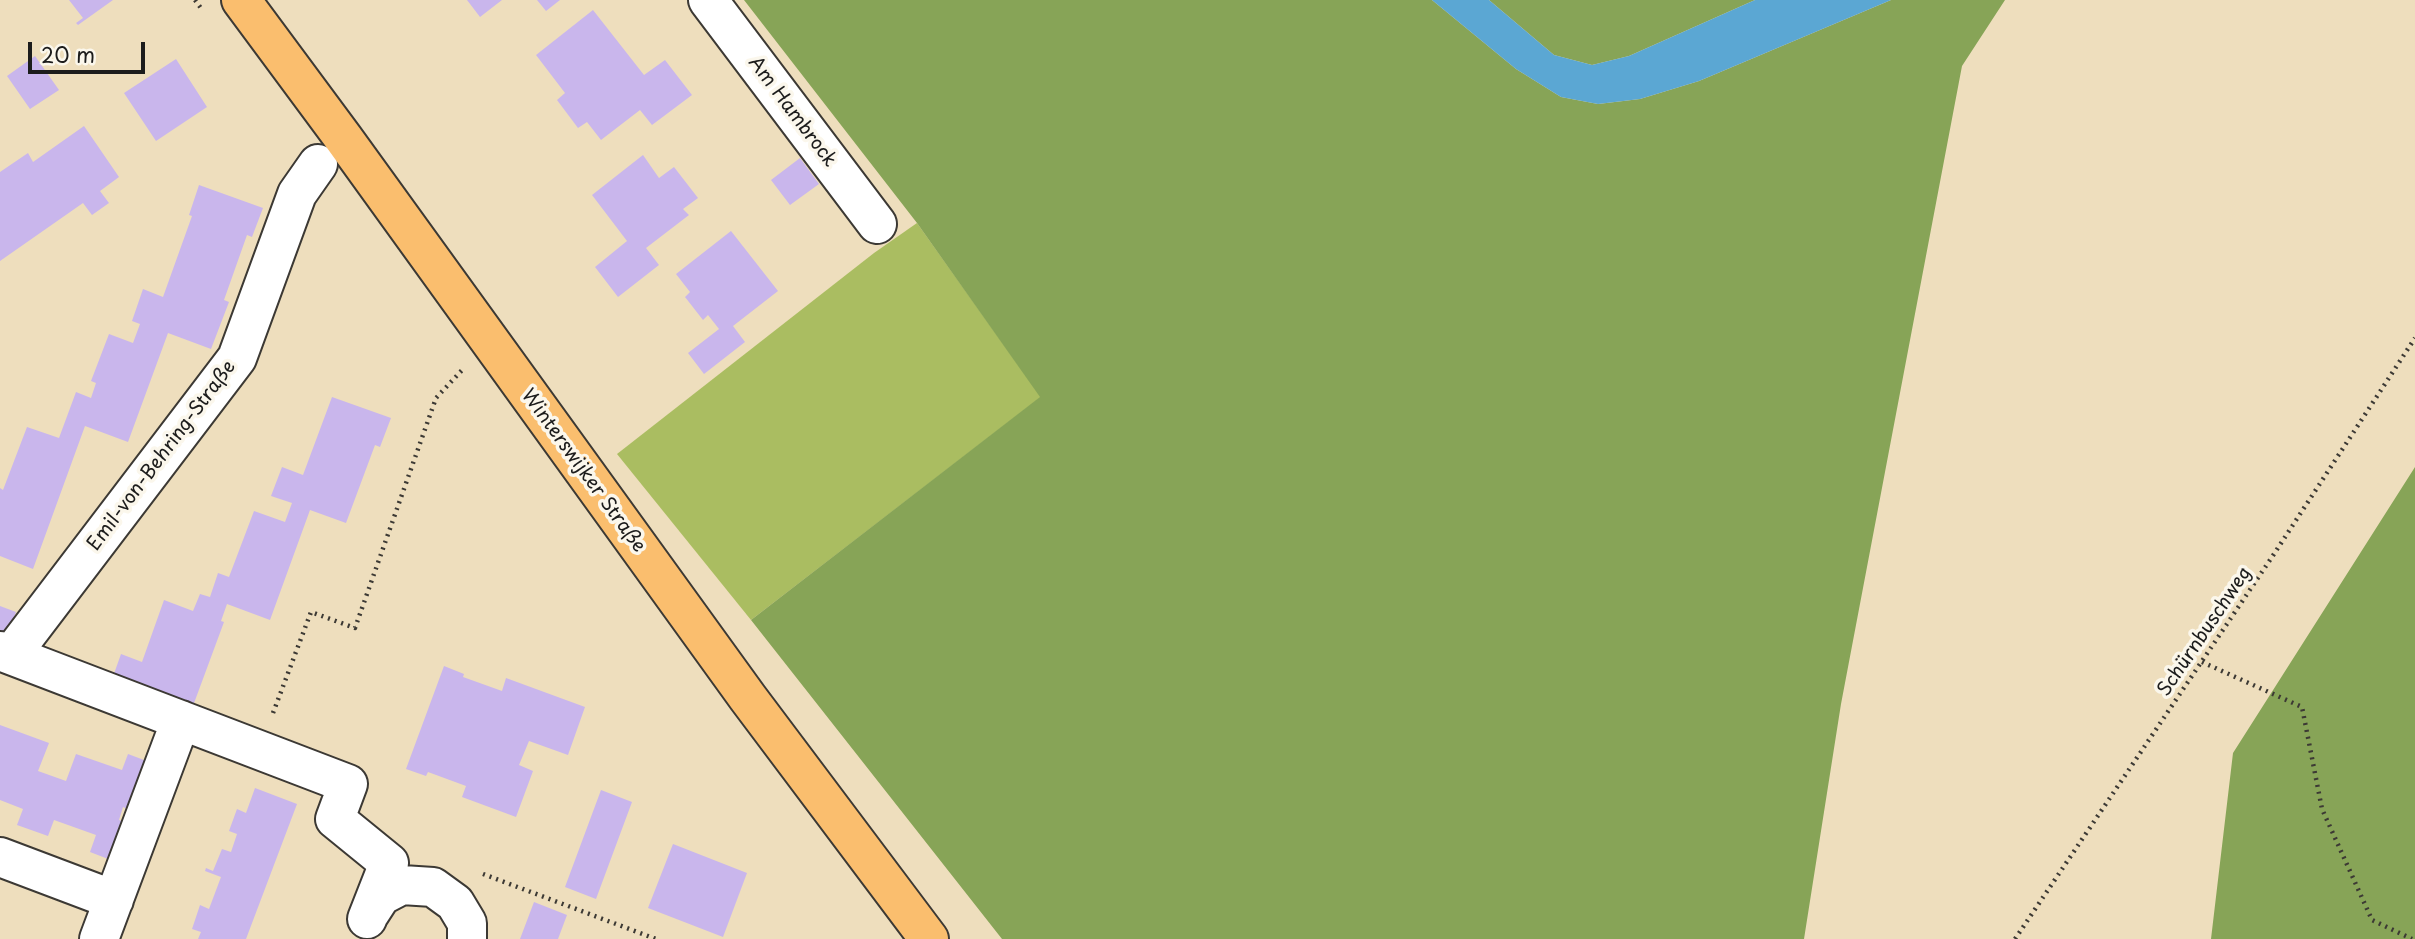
<!DOCTYPE html>
<meta charset="utf-8">
<style>
body{margin:0}
#map{position:relative;width:2415px;height:939px;overflow:hidden;background:#eedebd;font-family:"Playpen Sans",sans-serif}
canvas{display:block}
.scale{position:absolute;left:28px;top:42px;width:117px;height:32px;box-sizing:border-box;border:4px solid #1c1c1c;border-top:0;padding-left:9px;font-size:21px;line-height:24px;white-space:nowrap;color:#1c1c1c;-webkit-text-stroke:5px #fbf7ec;paint-order:stroke}
</style>
<div id="map">
<canvas width="2415" height="939"></canvas>
<div class="scale">20 m</div>
</div>
<script>
const ctx = document.querySelector('canvas').getContext('2d');
ctx.lineJoin = 'round';
function fill(path, color) {
  ctx.fillStyle = color;
  ctx.fill(path, 'evenodd');
}
function poly(rows) {
  const path = new Path2D();
  for (const r of rows) {
    path.moveTo(r[0], r[1]);
    for (let i = 2; i < r.length; i += 2) path.lineTo(r[i], r[i + 1]);
  }
  return path;
}
function strokePath(path, color, width, dash) {
  ctx.strokeStyle = color;
  ctx.lineWidth = width;
  ctx.lineCap = dash ? 'butt' : 'round';
  ctx.setLineDash(dash || []);
  ctx.stroke(path);
}
function drawText(font, color, halo, rows, align = 'center') {
  ctx.font = font + ' "Playpen Sans",sans-serif';
  ctx.lineWidth = 7;
  ctx.setLineDash([]);
  ctx.textBaseline = 'middle';
  ctx.strokeStyle = halo;
  ctx.fillStyle = color;
  for (const [text, x, y, turn = 0] of rows) {
    ctx.save();
    ctx.translate(x, y);
    ctx.rotate((+turn || 0) * Math.PI / 180);
    ctx.textAlign = isNaN(turn) ? turn : align;
    if (halo) ctx.strokeText(text, 0, 0);
    ctx.fillText(text, 0, 0);
    ctx.restore();
  }
}
const green = poly([
 [917,223,1041,397,751,620,617,454,874,253]
]);
const forest = poly([
 [744,0,1432,0,1516,69,1561,97,1598,104,1640,99,1699,81,1891,0,2005,0,1962,66,1841,704,1804,939,1002,939,751,620,1040,397,917,223],
 [1489,0,1755,0,1629,56,1592,65,1554,55],
 [2415,467,2415,939,2211,939,2233,753]
]);
const water = poly([
 [1432,0,1489,0,1554,55,1592,65,1629,56,1755,0,1891,0,1699,81,1640,99,1598,104,1561,97,1516,69]
]);
const building = poly([
 [69,0,113,0,78,25,76,23,83,18],
 [467,0,502,0,480,17],
 [537,0,560,0,546,11],
 [593,10,644,75,665,60,692,95,652,125,640,110,601,140,587,122,578,128,557,100,565,93,536,55],
 [35,56,59,90,30,109,7,76],
 [176,59,207,107,156,141,124,93],
 [84,126,119,177,100,191,109,203,92,215,83,203,0,261,0,172,28,153,33,162],
 [643,155,659,178,674,167,698,198,683,209,689,215,646,248,659,265,618,297,595,267,627,241,592,195],
 [800,158,819,184,790,205,771,180],
 [199,185,263,208,252,237,247,235,224,300,229,302,211,349,168,333,128,442,85,426,33,569,0,556,0,488,3,490,27,427,59,438,76,392,91,398,96,383,91,381,109,334,133,343,140,324,132,321,143,289,163,297,192,216,189,215],
 [731,231,778,291,733,326,745,342,704,374,688,353,719,329,708,315,703,320,685,297,690,292,676,274],
 [332,397,391,418,380,447,375,445,346,523,310,510,270,620,227,604,221,621,224,622,190,714,110,685,121,654,142,662,164,600,193,611,200,594,210,597,218,573,229,577,254,511,285,522,292,503,271,496,282,467,303,475],
 [0,606,16,612,4,645,0,644],
 [444,666,464,674,463,677,502,691,506,678,585,707,568,755,529,741,519,765,533,771,516,817,462,797,466,786,428,772,426,776,406,769],
 [0,725,49,743,38,771,66,781,76,754,122,770,128,754,152,763,134,812,123,807,119,820,130,824,116,862,90,852,96,835,54,820,48,836,17,825,23,809,0,800],
 [255,788,297,804,246,939,198,939,201,932,192,929,200,905,209,909,221,877,205,871,206,868,213,871,222,849,231,852,237,834,229,831,237,809,246,813],
 [601,790,632,802,596,899,565,887],
 [673,844,747,873,723,937,648,908],
 [534,902,567,915,558,939,520,939]
]);
const path = poly([
 [195,0,203,11],
 [2202,662,2302,707,2322,809,2372,920,2412,939],
 [273,713,311,612,355,628,436,398,464,368],
 [483,874,656,939],
 [2015,939,2272,557,2415,338]
]);
const minor = poly([
 [708,0,877,224],
 [0,651,348,784,335,819,389,863,367,919],
 [11,655,237,358,297,194,318,164],
 [0,857,114,900],
 [370,913,381,896,402,885,433,887,455,903,467,923,467,939],
 [99,939,181,720]
]);
const major = poly([
 [241,0,344,139,748,698,929,939]
]);
const streetNames = [
 ["Am Hambrock",792,112,53],
 ["Emil-von-Behring-Straße",162,456,-53],
 ["Winterswijker Straße",583,471,54],
 ["Schürnbuschweg",2205,632,-56]
];
fill(green, '#aabd61');
fill(forest, '#87a457');
fill(water, '#5ba7d3');
fill(building, '#c9b6ec');
strokePath(minor, '#3c3934', 42);
strokePath(major, '#3c3934', 42);
strokePath(path, '#3c3934', 4.5, [2, 5]);
strokePath(minor, '#fff', 38);
strokePath(major, '#fabe6e', 38);
drawText('19px', '#1c1c1c', '#fbf7ec', streetNames);
</script>
